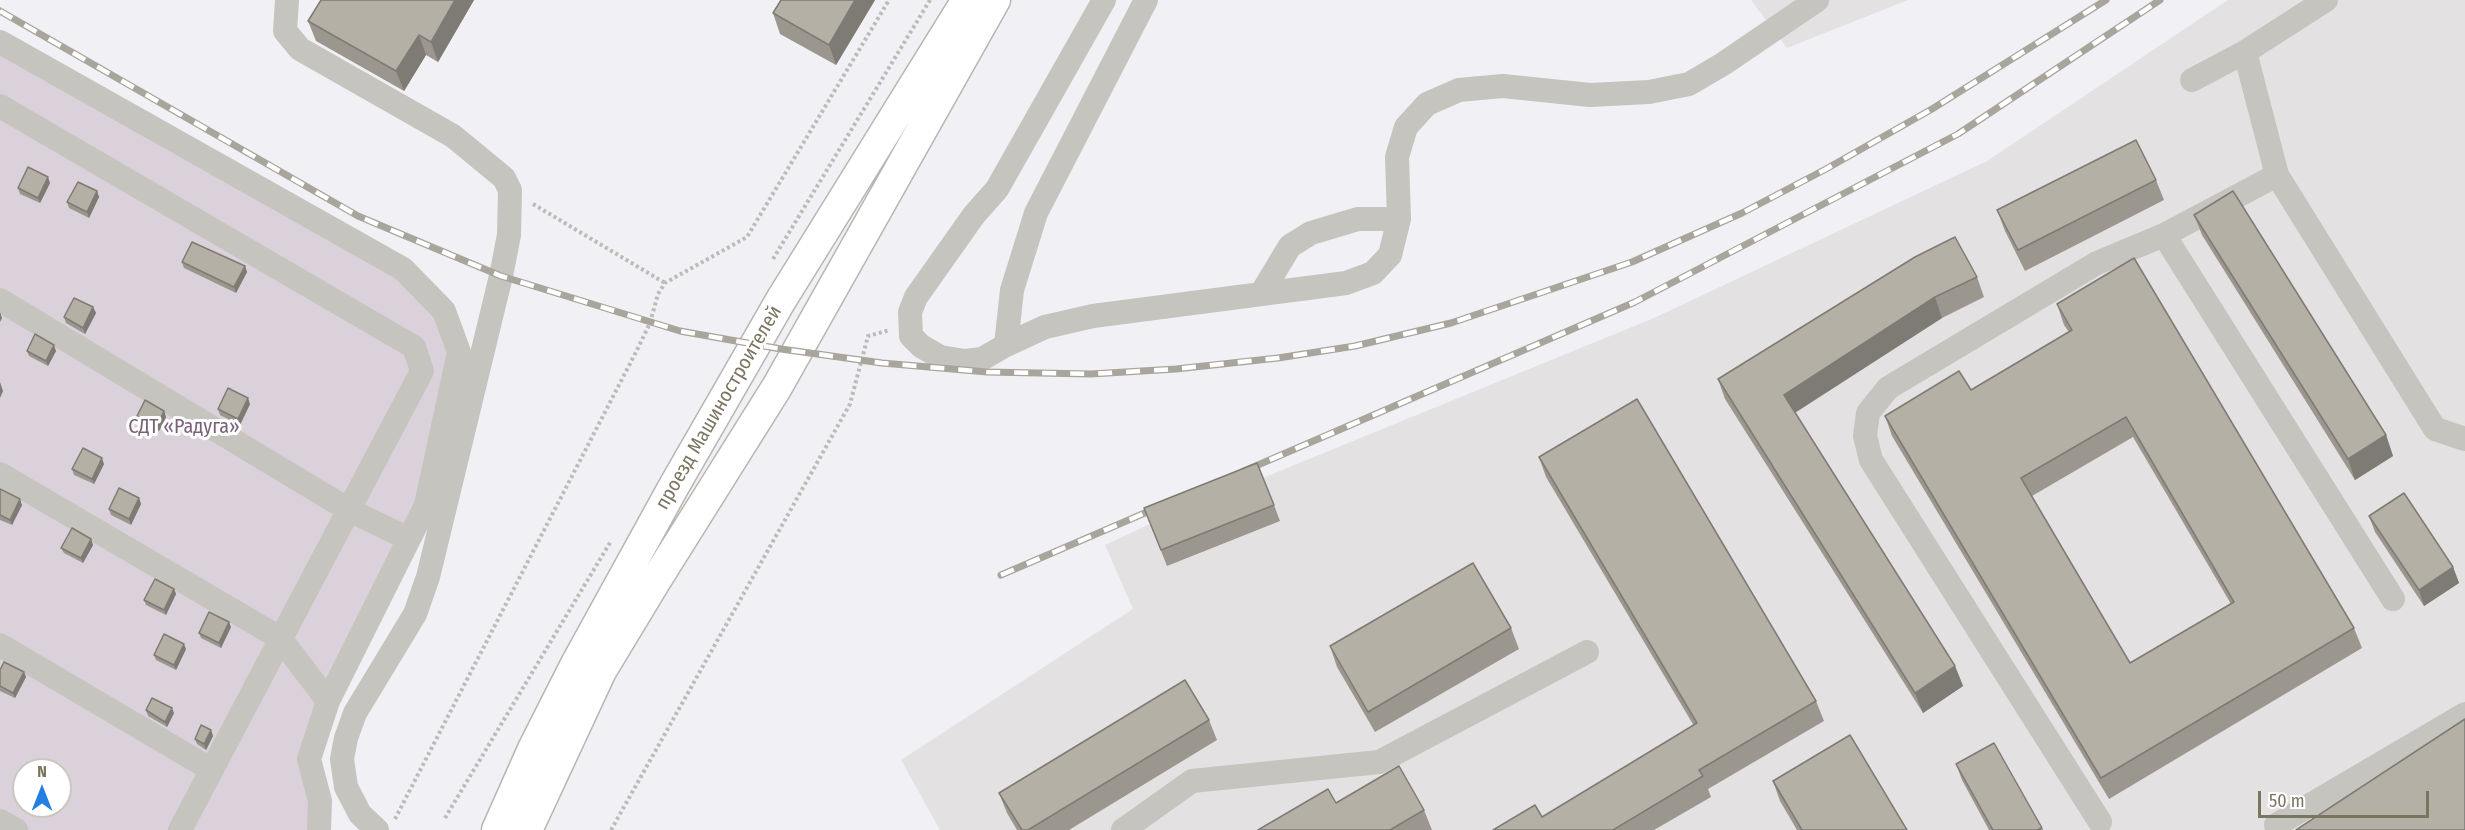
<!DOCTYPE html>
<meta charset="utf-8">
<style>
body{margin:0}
#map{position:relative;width:2465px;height:830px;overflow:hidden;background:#f1f0f4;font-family:"Fira Sans Condensed",sans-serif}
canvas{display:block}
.north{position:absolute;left:12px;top:758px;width:60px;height:60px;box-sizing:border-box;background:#fff;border:2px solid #cac7bf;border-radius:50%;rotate:0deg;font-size:16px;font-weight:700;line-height:24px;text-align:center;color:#7b745f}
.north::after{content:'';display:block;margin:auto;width:21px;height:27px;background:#237fe1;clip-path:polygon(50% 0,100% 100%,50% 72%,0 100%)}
.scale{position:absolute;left:2258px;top:791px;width:171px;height:27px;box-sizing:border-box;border:3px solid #7b745f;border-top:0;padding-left:8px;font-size:18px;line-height:21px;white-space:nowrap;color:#7b745f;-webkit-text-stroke:4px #fff;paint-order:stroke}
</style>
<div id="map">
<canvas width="2465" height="830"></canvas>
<div class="north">N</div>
<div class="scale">50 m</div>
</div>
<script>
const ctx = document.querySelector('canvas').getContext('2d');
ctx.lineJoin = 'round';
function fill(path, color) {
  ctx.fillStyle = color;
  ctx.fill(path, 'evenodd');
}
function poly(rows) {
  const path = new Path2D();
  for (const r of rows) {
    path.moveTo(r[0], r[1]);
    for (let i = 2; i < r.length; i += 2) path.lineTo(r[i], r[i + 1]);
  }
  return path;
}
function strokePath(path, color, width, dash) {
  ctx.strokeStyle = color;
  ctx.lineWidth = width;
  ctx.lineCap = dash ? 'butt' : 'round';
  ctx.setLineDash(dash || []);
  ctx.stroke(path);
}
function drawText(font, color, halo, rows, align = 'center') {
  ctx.font = font + ' "Fira Sans Condensed",sans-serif';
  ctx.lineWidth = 6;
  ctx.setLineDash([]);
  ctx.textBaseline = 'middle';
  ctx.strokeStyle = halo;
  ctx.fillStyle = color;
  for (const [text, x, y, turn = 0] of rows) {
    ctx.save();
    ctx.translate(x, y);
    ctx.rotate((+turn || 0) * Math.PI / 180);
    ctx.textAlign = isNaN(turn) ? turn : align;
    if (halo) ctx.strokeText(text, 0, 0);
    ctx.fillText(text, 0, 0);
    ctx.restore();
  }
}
const built = poly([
 [1751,0,1908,0,1787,48],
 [2228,0,2465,0,2465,830,940,830,901,760,1133,609,1105,545,1150,524,1654,318,1987,161]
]);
const green = poly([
 [0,42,403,269,459,352,426,505,309,758,319,830,0,830],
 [24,770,60,770,60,806,24,806]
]);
const path = poly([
 [533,204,665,283],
 [773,259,930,0],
 [445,818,611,541],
 [395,819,636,352,650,323,658,294,665,283,747,237,889,0],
 [611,830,850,404,868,336,890,330]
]);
const minor = poly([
 [287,0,285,31,300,49,453,136,504,178,510,190,509,235,501,276,428,577,415,614,355,713,346,738,342,759,346,787,360,814,377,830],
 [1104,0,997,189,974,215,916,297,910,312,911,336,921,346,940,357,965,361,982,359,1006,345,1012,290,1036,213,1146,0],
 [0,42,403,269,444,311,459,352,426,505,328,701,309,759,320,801,319,830],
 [2245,52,2277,175],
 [2192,80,2245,52,2326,0],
 [0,106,414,347,422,371,180,830],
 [2164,235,2393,599],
 [1261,294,1290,246,1311,233,1358,219,1399,219],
 [0,300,349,510,409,539],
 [1006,345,1045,327,1093,316,1346,283,1373,273,1390,255,1399,219,1397,157,1406,127,1427,104,1459,90,1503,86,1590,95,1649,92,1689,84,1723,64,1817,0],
 [0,474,280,638,328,701],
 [0,645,212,770],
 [0,821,16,830],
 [2100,822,1871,460,1865,436,1868,413,1888,388,2097,263,2164,235,2277,175,2435,429,2465,439],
 [2276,825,2465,714],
 [1123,830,1192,781,1379,762,1587,652]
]);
const major = poly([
 [497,830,533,749,576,664,674,486,781,300,967,0],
 [527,830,601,671,656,580,777,387,995,0]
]);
const rail = poly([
 [0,11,358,216,501,276,680,331,781,349,882,363,987,372,1091,374,1176,369,1278,358,1355,346,1451,323,1632,262,1742,213,1826,169,1932,109,2106,0],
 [1244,471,1635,302,1958,134,2160,0],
 [1001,575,1161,506]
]);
const wall = poly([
 [474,0,438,62,426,55,404,91,316,41,308,21],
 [875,0,836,65,780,34,773,13],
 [2156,180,2164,200,2025,271,2005,231,1997,210],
 [50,183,40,203,20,194,18,188],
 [97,191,99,197,89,218,69,208,67,202],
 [2194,215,2386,435,2393,456,2355,480,2202,235],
 [182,262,245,266,247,272,236,293,184,268],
 [1977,277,1984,297,1942,318,1795,413,1955,666,1963,686,1923,713,1725,399,1718,379],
 [2057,304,2354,628,2362,648,2109,799,1892,436,1885,416,1971,390,2069,332,2064,325],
 [2133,437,2231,604,2130,663,2032,496],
 [93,307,96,313,85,334,66,323,64,317],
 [27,351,56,351,48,366,29,356],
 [250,404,240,425,220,415,218,409],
 [164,411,166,417,159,431,139,421,137,416],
 [1539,457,1816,701,1824,721,1708,789,1711,797,1654,830,1493,830,1542,817,1694,726,1546,477],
 [104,464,94,484,74,475,72,469],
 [0,489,22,505,12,525,0,520],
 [139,498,141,504,131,525,111,515,109,509],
 [1274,505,1280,521,1167,566,1144,508],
 [2369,516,2453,567,2459,583,2424,606,2375,532],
 [91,539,93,545,83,563,64,553,61,548],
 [174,589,176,594,166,615,146,605,144,600],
 [231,627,221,648,201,638,199,633],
 [1511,628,1519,649,1375,732,1337,667,1330,646],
 [186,649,176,670,156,660,154,655],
 [0,670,24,672,26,677,15,698,0,691],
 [146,710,174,713,167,727,148,716],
 [1209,720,1217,740,1069,830,1017,830,1007,813,999,793],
 [211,730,213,736,206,750,197,744,195,739],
 [1956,764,2042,828,2043,830,1989,830,1962,780],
 [1773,781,1907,830,1797,830,1780,801],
 [1424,810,1432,830,1258,830]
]);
const shadedWall = poly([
 [455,0,474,0,438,62,431,42],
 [855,0,875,0,836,65,829,45],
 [419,35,426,55,404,91,396,71],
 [48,177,50,183,40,203,38,198],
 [97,191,99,197,89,218,87,212],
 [245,266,247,272,236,293,234,287],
 [1935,297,1942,318,1791,415,1784,395],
 [93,307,96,313,85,334,83,328],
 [0,312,2,318,0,322],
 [54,345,56,351,48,366,46,361],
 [0,382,3,391,0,398],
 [248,398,250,404,240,425,238,419],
 [164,411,166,417,159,431,157,426],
 [2386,435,2393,456,2355,480,2348,459],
 [102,458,104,464,94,484,92,479],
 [139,498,141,504,131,525,129,519],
 [20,499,22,505,12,525,10,520],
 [91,539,93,545,83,563,81,558],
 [2453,567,2459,583,2424,606,2419,590],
 [174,589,176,594,166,615,164,610],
 [229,622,231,627,221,648,219,643],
 [184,644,186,649,176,670,174,665],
 [1955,666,1963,686,1923,713,1915,693],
 [24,672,26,677,15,698,13,693],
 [172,708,174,713,167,727,165,722],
 [211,730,213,736,206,750,204,744]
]);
const building = poly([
 [321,0,455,0,431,42,419,35,396,71,308,21,321,0],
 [781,0,855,0,829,45,773,13,781,0],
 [2136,140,2156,180,2018,250,1997,210,2136,140],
 [28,167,48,177,38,198,18,188,28,167],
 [78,182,97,191,87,212,67,202,78,182],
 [2233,191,2386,435,2348,459,2194,215,2233,191],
 [1955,237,1977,277,1935,297,1784,395,1955,666,1915,693,1718,379,1915,257,1955,237],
 [192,242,245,266,234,287,182,262,192,242],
 [2134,258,2354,628,2101,778,1885,416,1959,371,1971,390,2072,330,2057,304,2134,258],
 [2126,417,2234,602,2130,663,2021,478,2126,417],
 [74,298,93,307,83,328,64,317,74,298],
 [35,334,54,345,46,361,27,351,35,334],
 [228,388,248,398,238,419,218,409,228,388],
 [1637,399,1816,701,1699,770,1703,776,1613,830,1493,830,1535,805,1542,817,1697,723,1539,457,1637,399],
 [145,400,164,411,157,426,137,416,145,400],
 [83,448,102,458,92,479,72,469,83,448],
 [1257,463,1274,505,1161,550,1144,508,1257,463],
 [119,488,139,498,129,519,109,509,119,488],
 [0,489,20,499,10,520,0,515,0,489],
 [2404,493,2453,567,2419,590,2369,516,2404,493],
 [72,528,91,539,81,558,61,548,72,528],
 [1473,563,1511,628,1368,712,1330,646,1473,563],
 [155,579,174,589,164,610,144,600,155,579],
 [209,612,229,622,219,643,199,633,209,612],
 [164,634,184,644,174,665,154,655,164,634],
 [4,662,24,672,13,693,0,686,0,670,4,662],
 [1185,680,1209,720,1028,830,1022,830,999,793,1185,680],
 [152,698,172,708,165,722,146,710,152,698],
 [2465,719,2465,830,2296,830,2465,719],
 [201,725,211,730,204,744,195,739,201,725],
 [1850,735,1907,830,1802,830,1773,781,1850,735],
 [1994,743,2042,828,2037,830,1993,830,1956,764,1994,743],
 [1399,766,1424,810,1390,830,1258,830,1328,789,1336,803,1399,766]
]);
const streetNames = [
 ["проезд Машиностроителей",719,408,-60]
];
const parkNames = [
 ["СДТ «Радуга»",184,427]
];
fill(built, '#e3e1e2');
fill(green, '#dbd1db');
strokePath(major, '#b8b6b0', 33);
strokePath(path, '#bcbbb7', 4, [3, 3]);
strokePath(minor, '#c6c4bf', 24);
strokePath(major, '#fff', 30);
strokePath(rail, '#a8a59c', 7);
strokePath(rail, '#fff', 4.5, [14]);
fill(wall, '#9b978f');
fill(shadedWall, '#7e7b74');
fill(building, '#b4b0a6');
strokePath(building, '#7e7b74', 1.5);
drawText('20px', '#7b745f', '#fff', streetNames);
drawText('20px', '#796277', '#fff', parkNames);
</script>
